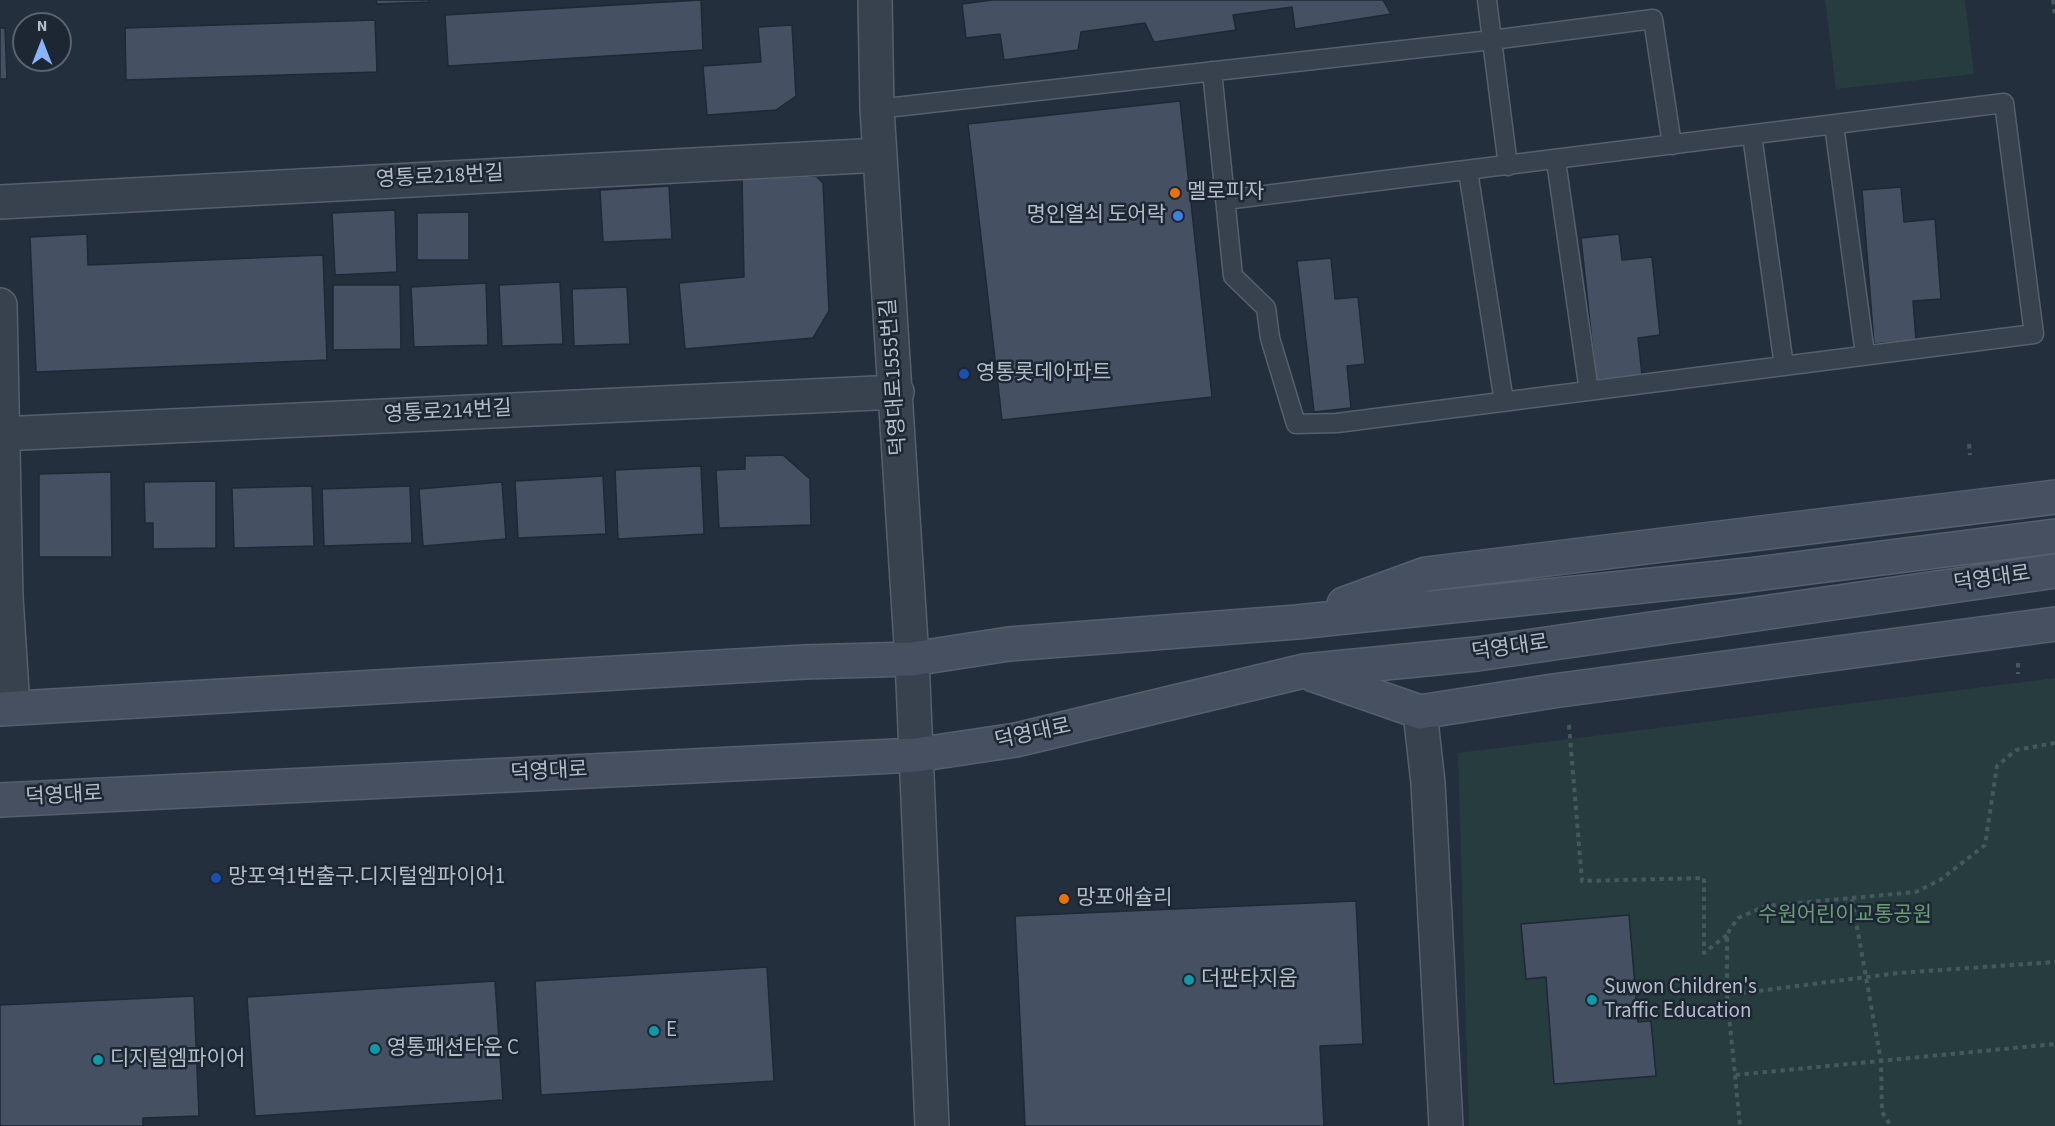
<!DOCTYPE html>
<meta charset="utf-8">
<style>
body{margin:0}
#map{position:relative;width:2055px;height:1126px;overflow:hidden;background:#242f3e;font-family:"Source Sans 3",sans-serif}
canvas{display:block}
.north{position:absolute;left:12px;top:12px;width:60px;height:60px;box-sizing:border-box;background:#1d2633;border:2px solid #59626f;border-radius:50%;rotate:0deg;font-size:16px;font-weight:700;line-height:24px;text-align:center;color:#b4bcc9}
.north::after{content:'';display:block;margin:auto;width:21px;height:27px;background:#8ab4f8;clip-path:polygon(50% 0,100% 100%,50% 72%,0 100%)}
</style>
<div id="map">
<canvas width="2055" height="1126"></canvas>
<div class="north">N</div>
</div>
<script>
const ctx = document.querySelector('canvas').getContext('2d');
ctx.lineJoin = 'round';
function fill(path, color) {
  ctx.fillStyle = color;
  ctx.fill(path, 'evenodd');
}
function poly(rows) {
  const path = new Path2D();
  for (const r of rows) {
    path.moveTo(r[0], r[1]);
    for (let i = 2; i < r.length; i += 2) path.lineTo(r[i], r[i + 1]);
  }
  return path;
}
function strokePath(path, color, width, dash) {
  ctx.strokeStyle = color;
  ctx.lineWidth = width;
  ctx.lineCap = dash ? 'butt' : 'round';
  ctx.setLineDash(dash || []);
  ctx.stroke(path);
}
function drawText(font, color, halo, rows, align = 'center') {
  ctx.font = font + ' "Source Sans 3","Noto Sans KR",sans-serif';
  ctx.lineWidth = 5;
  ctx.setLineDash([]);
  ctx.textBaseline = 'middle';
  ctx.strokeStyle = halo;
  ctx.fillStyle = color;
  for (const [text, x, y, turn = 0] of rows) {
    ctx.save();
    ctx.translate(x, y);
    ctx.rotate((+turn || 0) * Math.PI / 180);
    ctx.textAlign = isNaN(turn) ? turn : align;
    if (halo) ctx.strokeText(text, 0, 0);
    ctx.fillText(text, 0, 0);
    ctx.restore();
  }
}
const green = poly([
 [1825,0,1965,0,1974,74,1836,89],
 [2055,678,2055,1126,1469,1126,1458,753]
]);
const building = poly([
 [376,0,429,0,429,2,377,4,376,0],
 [701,0,703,50,448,66,445,15,701,0],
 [992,0,1383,0,1391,14,1295,29,1292,7,1233,15,1236,30,1154,42,1145,23,1081,32,1078,50,1004,60,1000,34,966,38,962,4,992,0],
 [375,20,377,72,126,80,125,28,375,20],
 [792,25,796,96,776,110,707,115,703,66,761,62,758,27,792,25],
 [0,28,5,28,7,79,0,79,0,28],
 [1180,101,1212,397,1002,420,968,124,1180,101],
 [816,176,823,183,829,311,813,338,685,349,679,283,744,277,742,178,816,176],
 [669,186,672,239,603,242,600,190,669,186],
 [1901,187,1904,222,1935,219,1941,299,1913,301,1916,340,1874,344,1862,190,1901,187],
 [395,210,397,272,335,275,332,213,395,210],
 [469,212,469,260,417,260,417,213,469,212],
 [87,234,88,265,323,255,327,360,36,372,30,237,87,234],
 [1619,234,1622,260,1652,257,1660,335,1638,338,1642,375,1596,380,1581,238,1619,234],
 [1331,258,1335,299,1358,297,1365,364,1347,366,1351,408,1314,412,1297,261,1331,258],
 [560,282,563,344,502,346,499,285,560,282],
 [486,283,488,345,414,347,411,287,486,283],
 [333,285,400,285,401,349,333,350,333,285],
 [627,287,630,344,574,346,572,289,627,287],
 [783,455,810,479,811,525,719,528,716,470,745,469,745,456,783,455],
 [701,466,704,534,618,539,615,470,701,466],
 [111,472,112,557,39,557,39,474,111,472],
 [603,476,606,534,518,538,515,481,603,476],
 [216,481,216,548,153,549,153,523,145,523,144,482,216,481],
 [502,482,506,539,423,546,419,489,502,482],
 [312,486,314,546,234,548,232,488,312,486],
 [410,486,412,543,324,546,322,489,410,486],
 [1356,901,1363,1044,1320,1046,1324,1126,1025,1126,1015,916,1356,901],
 [1629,915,1638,1022,1651,1021,1656,1076,1554,1084,1546,977,1526,979,1521,924,1629,915],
 [767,967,774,1081,541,1095,535,981,767,967],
 [495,981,503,1100,255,1116,247,997,495,981],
 [194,996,199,1116,143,1118,143,1126,0,1126,0,1005,194,996]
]);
const path = poly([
 [2053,0,2055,16],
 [1969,444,1970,455],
 [2018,663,2018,674],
 [1569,725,1582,881,1704,878,1704,953,1727,935],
 [2055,743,2016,750,1997,766,1985,845,1940,880,1916,892,1766,906,1738,918,1727,934,1727,995,1898,973,2055,962],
 [1852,899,1881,1061,1882,1112,1891,1126],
 [1727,995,1735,1075,2055,1044],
 [1735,1075,1740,1126]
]);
const service = poly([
 [1212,71,1233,276,1266,308,1270,338,1296,424,1337,423,2034,334,2004,103,1225,200],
 [877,109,1492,40,1487,0],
 [1834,125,1865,354],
 [1752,135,1784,366],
 [1556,161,1589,391],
 [1508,166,1492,40,1653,19,1672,145],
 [1468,171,1504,402]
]);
const minor = poly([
 [875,0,877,109,912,659,932,1126],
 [0,202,880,155],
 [0,305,6,597,13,708],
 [0,434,897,392],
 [1420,712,1428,783,1446,1126]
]);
const secondary = poly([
 [1344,604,1426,574,2055,497],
 [1314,675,1420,712,1553,691,2055,624],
 [0,709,804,662,912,659,1009,644,1297,622,1748,575,2055,536],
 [0,800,916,755,1016,740,1304,671,1477,654,2055,571]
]);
const markers = [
 [1175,193,6,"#e8710a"],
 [1178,216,6,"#3f7fe0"],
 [964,374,6,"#1a4fb4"],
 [216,878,6,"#1a4fb4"],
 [1064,899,6,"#e8710a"],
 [1189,980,6,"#0f9aa8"],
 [1592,1000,6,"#0f9aa8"],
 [654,1031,6,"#0f9aa8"],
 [375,1049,6,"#0f9aa8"],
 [98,1060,6,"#0f9aa8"]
];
const streetNames = [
 ["영통로218번길",440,178,-3],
 ["덕영대로1555번길",895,377,-94],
 ["영통로214번길",448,413,-3],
 ["덕영대로",1992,580,-8],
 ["덕영대로",1510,649,-8],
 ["덕영대로",1033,735,-12],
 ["덕영대로",549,773,-3],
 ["덕영대로",64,797,-3]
];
const poiNames = [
 ["멜로피자",1187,193],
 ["명인열쇠 도어락",1166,216,"right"],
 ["영통롯데아파트",976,374],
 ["망포역1번출구.디지털엠파이어1",228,878],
 ["망포애슐리",1076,899],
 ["더판타지움",1201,980],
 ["Suwon Children's",1604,988],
 ["Traffic Education",1604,1012],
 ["E",666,1031],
 ["영통패션타운 C",387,1049],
 ["디지털엠파이어",110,1060]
];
const parkNames = [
 ["수원어린이교통공원",1845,916]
];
fill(green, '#263c3f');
fill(building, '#455162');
strokePath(building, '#1f2835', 1.5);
strokePath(service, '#565f6c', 21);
strokePath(minor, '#565f6c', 36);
strokePath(secondary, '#565f6c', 36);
strokePath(path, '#44595c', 4, [4.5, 4.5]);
strokePath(service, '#38414e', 18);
strokePath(minor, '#38414e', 33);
strokePath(secondary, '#465061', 33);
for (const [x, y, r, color] of markers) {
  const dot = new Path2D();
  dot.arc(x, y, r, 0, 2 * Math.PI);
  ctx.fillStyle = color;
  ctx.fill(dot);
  strokePath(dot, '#1d2633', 2);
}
drawText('21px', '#b4bcc9', '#1d2633', streetNames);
drawText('21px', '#b4bcc9', '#1d2633', poiNames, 'left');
drawText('21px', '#6b9a76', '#1d2633', parkNames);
</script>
